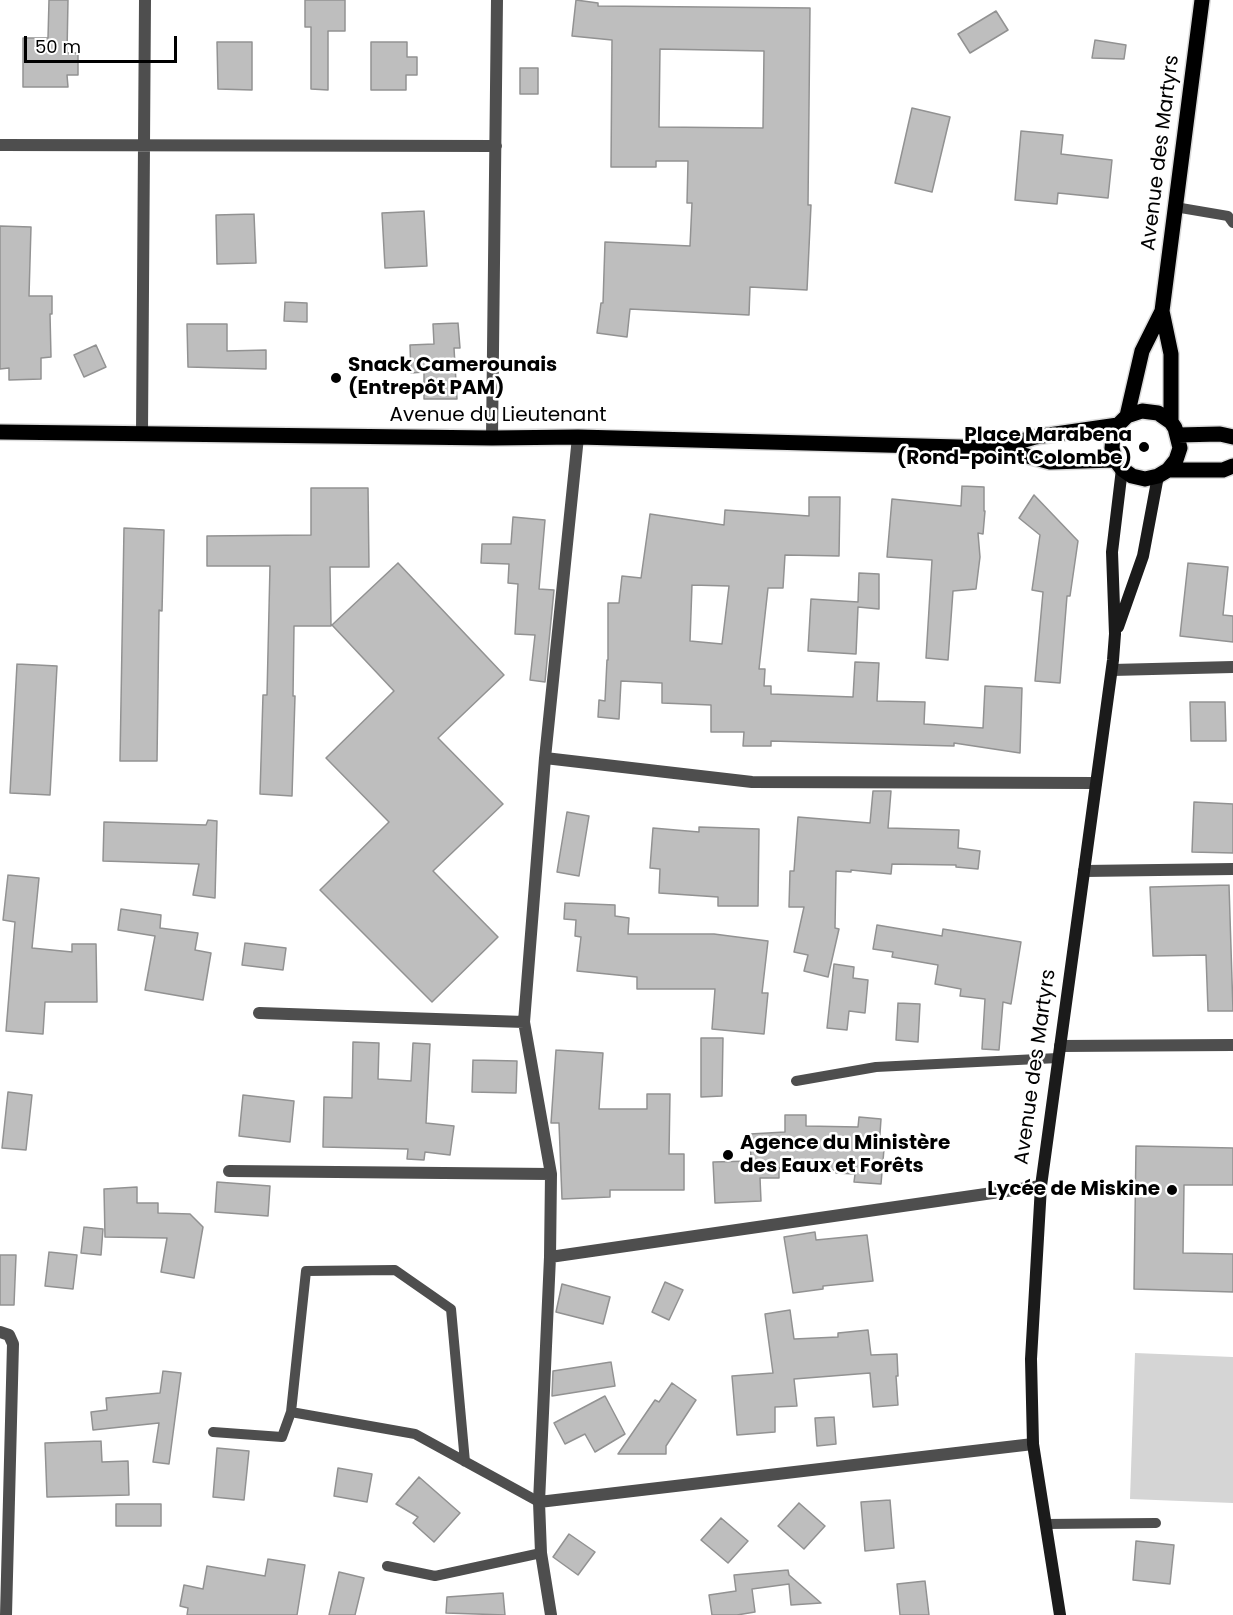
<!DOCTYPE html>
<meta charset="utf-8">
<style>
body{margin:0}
#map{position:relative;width:1233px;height:1615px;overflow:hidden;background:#fff;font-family:Poppins,sans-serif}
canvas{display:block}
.scale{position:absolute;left:24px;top:36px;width:153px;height:27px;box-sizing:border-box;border:3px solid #000;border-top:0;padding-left:8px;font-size:18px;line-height:21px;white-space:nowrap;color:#000;-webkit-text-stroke:4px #fff;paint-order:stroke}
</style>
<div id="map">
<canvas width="1233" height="1615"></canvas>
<div class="scale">50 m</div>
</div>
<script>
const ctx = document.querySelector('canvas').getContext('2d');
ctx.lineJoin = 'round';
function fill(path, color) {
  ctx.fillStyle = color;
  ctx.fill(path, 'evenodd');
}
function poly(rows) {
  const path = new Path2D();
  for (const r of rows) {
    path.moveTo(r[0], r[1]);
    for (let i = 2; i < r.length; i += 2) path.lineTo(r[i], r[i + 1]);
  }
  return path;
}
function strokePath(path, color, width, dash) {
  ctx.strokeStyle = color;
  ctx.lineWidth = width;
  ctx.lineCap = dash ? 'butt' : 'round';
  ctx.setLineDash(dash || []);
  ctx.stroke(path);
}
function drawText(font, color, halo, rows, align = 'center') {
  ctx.font = font + ' Poppins,sans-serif';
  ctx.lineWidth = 5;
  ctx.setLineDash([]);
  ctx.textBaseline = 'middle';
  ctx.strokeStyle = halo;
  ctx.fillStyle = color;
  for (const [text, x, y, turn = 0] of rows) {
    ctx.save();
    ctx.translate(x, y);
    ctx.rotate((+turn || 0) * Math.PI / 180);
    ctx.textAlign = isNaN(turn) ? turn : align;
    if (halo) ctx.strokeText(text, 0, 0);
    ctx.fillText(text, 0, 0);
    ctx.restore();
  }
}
const green = poly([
 [1135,1353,1233,1357,1233,1503,1130,1499]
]);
const building = poly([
 [49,0,68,0,67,53,78,53,78,75,67,75,68,87,23,87,23,38,48,38,49,0],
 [305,0,345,0,345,31,328,31,328,90,311,89,311,27,305,27,305,0],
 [576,0,598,3,598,6,810,8,808,205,811,205,807,290,750,287,749,315,630,309,627,337,597,333,601,303,603,303,605,242,690,246,692,203,687,203,688,161,656,161,656,167,611,167,612,40,572,36,576,0],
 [660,49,764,51,763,128,659,127,660,49],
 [996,11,1008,30,970,53,958,34,996,11],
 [1095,40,1126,45,1124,59,1092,58,1095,40],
 [217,42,252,42,252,90,218,89,217,42],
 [371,42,407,42,407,57,417,57,417,75,406,75,406,90,371,90,371,42],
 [520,68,538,68,538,94,520,94,520,68],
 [912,108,950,117,932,192,895,183,912,108],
 [1021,131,1063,135,1061,154,1112,160,1108,198,1058,193,1057,204,1015,200,1021,131],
 [424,211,427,266,385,268,382,213,424,211],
 [254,214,256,263,217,264,216,215,254,214],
 [0,226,31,227,29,296,52,296,52,314,50,314,51,357,41,358,41,379,9,380,9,368,0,369,0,226],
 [285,302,307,303,307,322,284,321,285,302],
 [458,323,460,348,454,348,457,399,424,399,424,372,411,373,410,345,434,344,433,324,458,323],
 [187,324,227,324,227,351,266,350,266,369,188,367,187,324],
 [96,345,106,367,84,377,74,355,96,345],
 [962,486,984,487,984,511,985,511,983,534,978,533,980,557,976,589,953,591,948,660,926,658,932,560,887,557,892,499,961,506,962,486],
 [311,488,368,488,369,567,330,567,331,626,294,626,293,696,295,696,292,796,260,794,263,695,267,695,270,566,207,566,207,536,311,535,311,488],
 [1034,495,1078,541,1070,596,1067,596,1060,683,1035,681,1043,592,1032,590,1040,535,1019,518,1034,495],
 [809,497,840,497,839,556,785,555,783,588,768,588,759,669,765,669,764,686,771,686,771,694,853,697,855,662,879,663,877,701,925,702,924,724,983,728,985,686,1022,688,1020,753,954,743,954,746,771,741,771,746,743,746,744,732,711,732,711,705,662,703,662,683,621,681,619,719,598,717,599,700,605,701,607,660,608,660,608,603,619,603,622,576,641,578,650,514,724,525,725,510,809,516,809,497],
 [692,585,729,586,722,644,690,641,692,585],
 [513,517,545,520,539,589,554,590,545,682,530,680,535,635,515,634,518,584,508,583,509,564,481,563,482,544,511,544,513,517],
 [124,528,164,530,162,611,159,610,157,761,120,761,124,528],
 [398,563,504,675,438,738,503,804,433,871,498,937,432,1002,320,890,389,822,326,758,394,691,332,625,398,563],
 [1188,563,1228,567,1223,615,1233,616,1233,642,1180,636,1188,563],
 [859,573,879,574,879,609,858,607,856,654,808,651,811,599,858,602,859,573],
 [17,664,57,666,50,795,10,793,17,664],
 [1190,702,1225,702,1226,741,1191,741,1190,702],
 [873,791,891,791,888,828,959,830,958,848,980,851,978,869,956,867,956,865,892,864,891,874,851,870,851,872,836,871,835,928,839,929,828,977,804,971,808,955,794,952,804,907,789,907,790,871,794,871,798,817,870,823,873,791],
 [1194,802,1233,804,1233,853,1192,852,1194,802],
 [567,812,589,816,579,876,557,872,567,812],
 [208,820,217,821,215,898,193,895,199,864,103,861,104,822,206,825,208,820],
 [699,827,759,829,758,906,718,906,718,897,659,893,660,869,650,868,653,828,699,832,699,827],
 [8,875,39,878,32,948,72,952,72,944,96,944,97,1002,45,1002,43,1034,6,1031,15,922,3,920,8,875],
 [1229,885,1233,1011,1208,1011,1206,955,1153,956,1150,887,1229,885],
 [565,903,615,905,615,916,629,918,628,934,714,934,768,941,762,993,768,993,764,1034,712,1029,715,989,637,989,637,977,577,971,581,937,575,936,576,920,564,919,565,903],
 [121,909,161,915,160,928,198,933,195,950,211,953,203,1000,145,990,155,936,118,930,121,909],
 [877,925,942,936,943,929,1021,942,1011,1004,1003,1002,999,1050,982,1049,985,999,960,996,961,989,935,984,938,965,892,957,893,952,873,949,877,925],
 [245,943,286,948,283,970,242,965,245,943],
 [834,964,854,967,853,978,868,980,865,1013,849,1011,847,1030,827,1028,834,964],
 [898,1003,920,1004,918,1042,896,1040,898,1003],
 [701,1038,723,1038,722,1096,701,1097,701,1038],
 [353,1042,379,1043,378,1079,411,1081,413,1043,430,1044,426,1123,454,1126,450,1155,425,1152,424,1160,407,1159,408,1149,323,1147,324,1097,352,1098,353,1042],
 [556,1050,603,1053,599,1109,647,1109,647,1094,670,1094,669,1154,684,1154,684,1190,610,1190,610,1197,562,1199,559,1123,551,1123,556,1050],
 [473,1060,517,1061,516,1093,472,1092,473,1060],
 [8,1092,32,1095,26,1150,2,1148,8,1092],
 [243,1095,294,1101,290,1142,239,1136,243,1095],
 [785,1115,806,1115,806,1126,858,1127,859,1117,881,1119,879,1148,884,1149,881,1184,854,1182,855,1174,836,1173,836,1170,779,1168,779,1178,760,1178,761,1201,715,1203,713,1162,751,1161,750,1134,785,1132,785,1115],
 [1136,1146,1233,1148,1233,1185,1184,1185,1183,1253,1233,1254,1233,1292,1134,1289,1136,1146],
 [217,1182,270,1186,268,1216,215,1212,217,1182],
 [137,1187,137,1203,158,1203,158,1213,190,1214,203,1227,194,1278,161,1272,167,1238,105,1237,104,1189,137,1187],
 [84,1227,103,1229,101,1255,81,1253,84,1227],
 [815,1232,816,1240,867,1235,873,1281,823,1286,823,1289,793,1293,784,1237,815,1232],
 [49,1252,77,1255,73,1289,45,1286,49,1252],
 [0,1255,16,1255,14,1305,0,1305,0,1255],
 [665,1282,683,1290,669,1320,652,1312,665,1282],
 [562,1284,610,1297,603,1324,556,1312,562,1284],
 [790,1310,794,1339,838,1337,838,1333,868,1330,871,1355,897,1354,898,1376,896,1376,898,1405,873,1407,870,1373,794,1379,797,1406,775,1407,775,1432,737,1435,732,1376,773,1373,765,1314,790,1310],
 [611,1362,615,1386,552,1396,553,1371,611,1362],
 [163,1371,181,1373,169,1464,153,1462,159,1423,93,1430,91,1412,107,1410,106,1398,160,1393,163,1371],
 [672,1383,696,1400,666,1446,666,1454,618,1454,655,1400,659,1402,672,1383],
 [605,1396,625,1434,595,1452,585,1434,565,1444,554,1423,605,1396],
 [834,1417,836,1444,817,1446,815,1418,834,1417],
 [101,1441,102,1462,128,1461,129,1495,47,1497,45,1443,101,1441],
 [217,1448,249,1451,244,1500,213,1497,217,1448],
 [338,1468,372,1474,367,1502,334,1496,338,1468],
 [419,1477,460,1513,434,1542,413,1523,418,1517,396,1504,419,1477],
 [890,1500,894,1548,865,1551,861,1502,890,1500],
 [799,1503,825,1526,804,1549,778,1526,799,1503],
 [116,1504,161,1504,161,1526,116,1526,116,1504],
 [721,1518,748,1541,728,1563,701,1540,721,1518],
 [569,1534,595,1552,578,1575,553,1557,569,1534],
 [1136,1541,1174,1545,1170,1584,1133,1580,1136,1541],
 [268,1559,305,1565,297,1615,187,1615,188,1608,180,1606,184,1585,203,1589,207,1566,265,1576,268,1559],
 [788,1570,789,1575,821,1603,791,1605,789,1584,752,1589,755,1612,737,1615,712,1615,709,1595,736,1591,734,1575,788,1570],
 [339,1572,364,1578,355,1615,329,1615,339,1572],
 [925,1581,929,1615,900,1615,897,1584,925,1581],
 [503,1593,505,1615,446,1613,447,1597,503,1593]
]);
const service = poly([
 [1175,207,1228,216,1233,223],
 [796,1081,876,1067,1058,1058],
 [291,1412,415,1434,539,1502],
 [213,1432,282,1437,291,1412,306,1271,395,1270,451,1309,465,1462],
 [1045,1524,1156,1523],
 [387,1566,435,1576,541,1553]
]);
const minor = poly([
 [0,145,496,146],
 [142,433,145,0],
 [492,438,497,0],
 [1112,670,1233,667],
 [545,758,752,782,1096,783],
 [1084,871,1233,869],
 [259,1013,524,1022],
 [1060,1046,1233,1045],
 [229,1171,551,1174],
 [550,1257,1041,1186],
 [0,1332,9,1335,13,1344,6,1615],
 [539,1502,1033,1444],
 [551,1615,541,1553,539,1502,550,1257,551,1174,524,1022,545,758,578,437]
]);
const secondary = poly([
 [1118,627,1143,556,1158,476],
 [1060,1615,1033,1444,1031,1359,1041,1186,1113,660,1115,634,1112,552,1122,469]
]);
const primary = poly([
 [1127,416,1142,351,1162,311],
 [1171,422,1171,354,1162,311,1202,0],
 [0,432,492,438,578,437,997,448,1050,462,1115,460],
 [1178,435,1220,434,1233,437],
 [997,448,1035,437,1118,425],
 [1168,470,1176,460,1180,448,1175,428,1171,422,1158,413,1142,411,1127,416,1118,425,1113,436,1112,448,1115,460,1122,469,1132,476,1145,479,1158,476,1168,470,1223,470,1233,466]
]);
const markers = [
 [336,378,6,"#000"],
 [1144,447,6,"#000"],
 [728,1155,6,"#000"],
 [1172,1190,6,"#000"]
];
const streetNames = [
 ["Avenue des Martyrs",1161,153,-83],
 ["Avenue du Lieutenant",498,416],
 ["Avenue des Martyrs",1036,1067,-82]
];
const poiNames = [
 ["Snack Camerounais",348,366],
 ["(Entrepôt PAM)",348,389],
 ["Place Marabena",1132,436,"right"],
 ["(Rond-point Colombe)",1132,459,"right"],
 ["Agence du Ministère",740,1144],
 ["des Eaux et Forêts",740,1167],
 ["Lycée de Miskine",1160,1190,"right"]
];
fill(green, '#d5d5d5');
fill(building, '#bebebe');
strokePath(building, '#929292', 1.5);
strokePath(primary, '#dbdbdb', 18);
strokePath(service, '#4e4e4e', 10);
strokePath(minor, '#4e4e4e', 12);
strokePath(secondary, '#1b1b1b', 12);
strokePath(primary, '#000', 15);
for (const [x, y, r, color] of markers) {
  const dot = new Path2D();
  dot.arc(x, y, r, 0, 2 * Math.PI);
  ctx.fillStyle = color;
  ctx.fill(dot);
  strokePath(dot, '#fff', 2);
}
drawText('20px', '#000', '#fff', streetNames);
drawText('bold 20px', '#000', '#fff', poiNames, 'left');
</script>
